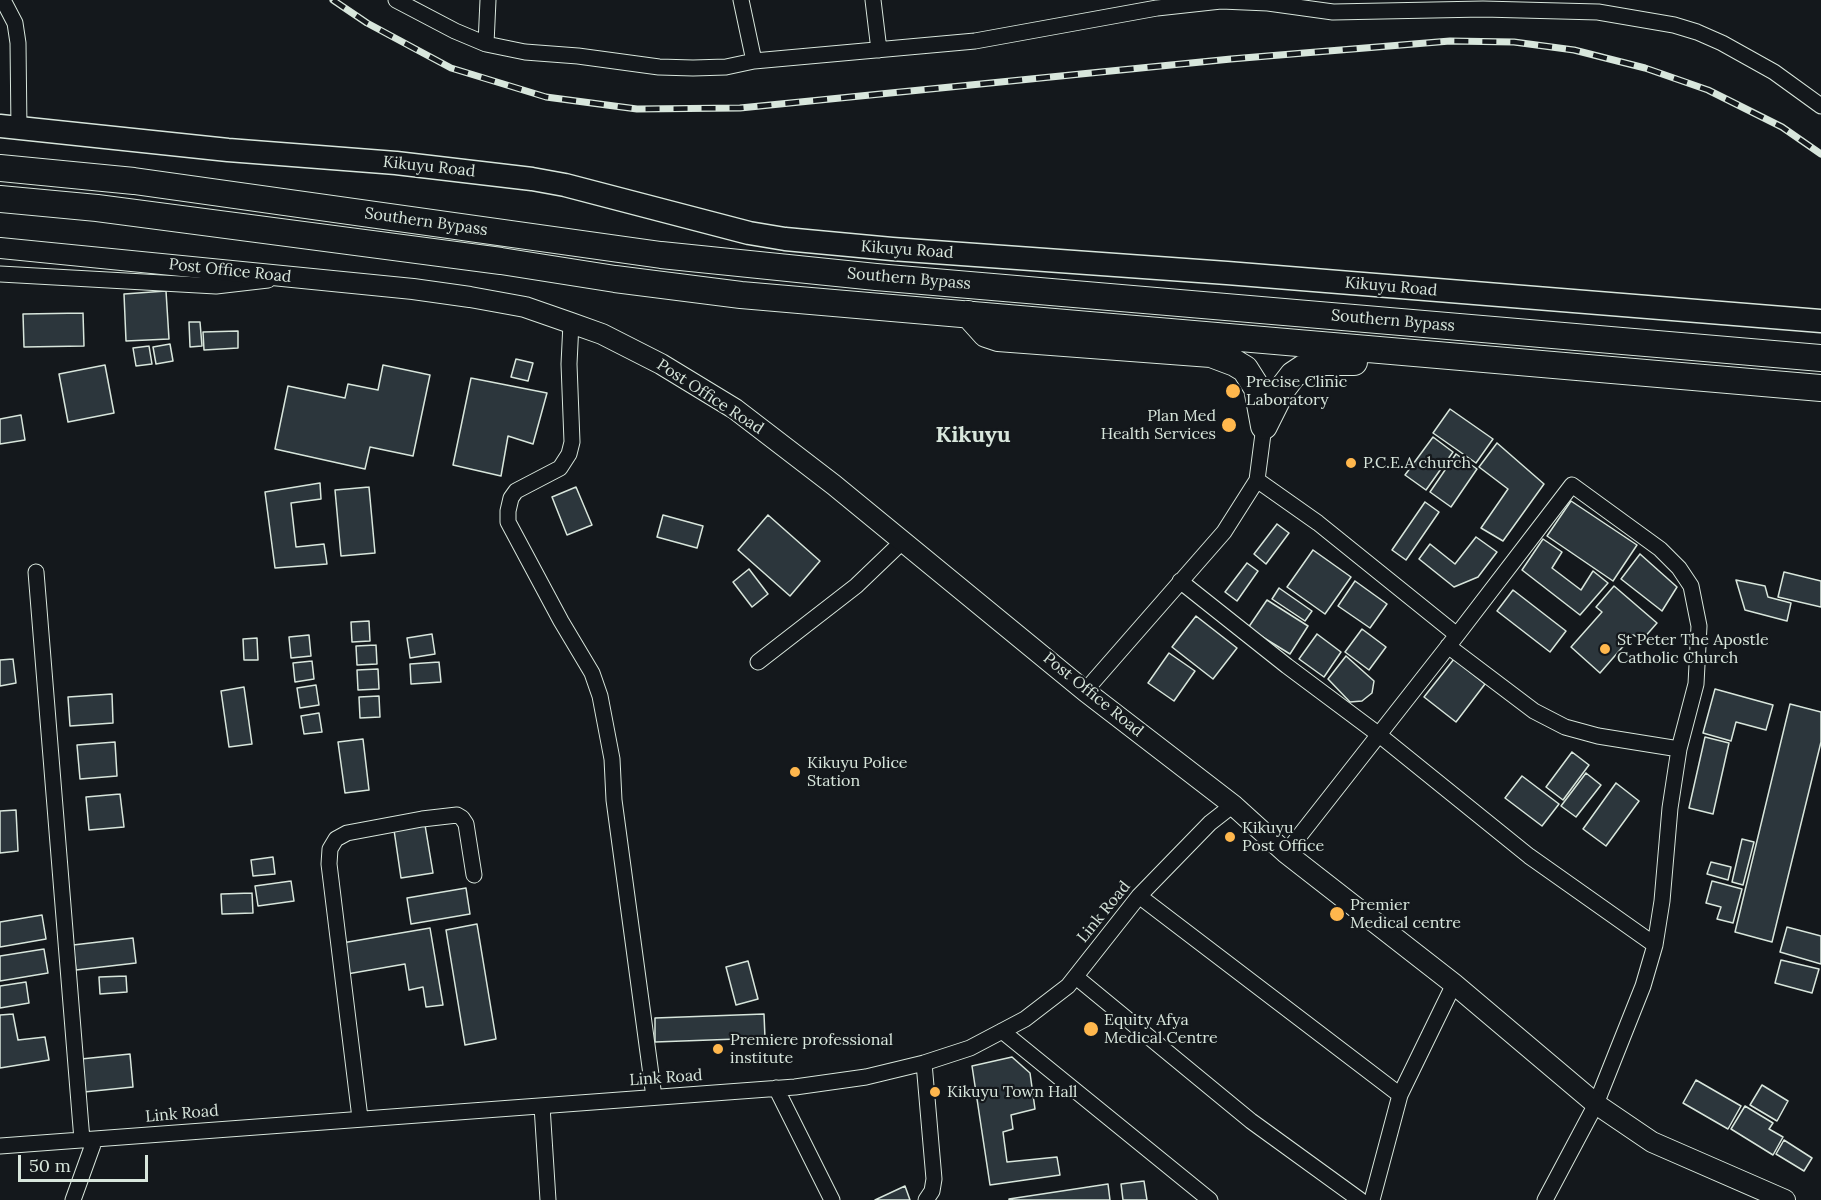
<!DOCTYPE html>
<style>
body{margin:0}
#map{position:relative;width:1821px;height:1200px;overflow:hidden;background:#14181c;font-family:Lora,serif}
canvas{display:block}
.scale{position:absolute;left:18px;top:1155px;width:130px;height:27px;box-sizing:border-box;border:3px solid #d8e6dc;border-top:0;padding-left:8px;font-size:18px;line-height:21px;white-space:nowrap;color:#d8e6dc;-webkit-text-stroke:4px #14181c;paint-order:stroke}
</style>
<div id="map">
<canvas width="1821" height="1200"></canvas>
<div class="scale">50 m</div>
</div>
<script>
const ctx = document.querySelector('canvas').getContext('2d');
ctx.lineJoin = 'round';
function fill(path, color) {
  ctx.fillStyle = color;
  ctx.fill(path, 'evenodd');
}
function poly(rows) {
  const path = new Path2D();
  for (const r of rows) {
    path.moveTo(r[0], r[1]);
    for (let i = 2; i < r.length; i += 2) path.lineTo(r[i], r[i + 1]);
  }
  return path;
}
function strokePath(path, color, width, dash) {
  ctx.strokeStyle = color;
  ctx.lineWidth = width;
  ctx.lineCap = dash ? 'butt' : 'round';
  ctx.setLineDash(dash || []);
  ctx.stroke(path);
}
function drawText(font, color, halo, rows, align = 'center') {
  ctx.font = font + ' Lora,serif';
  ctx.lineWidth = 4.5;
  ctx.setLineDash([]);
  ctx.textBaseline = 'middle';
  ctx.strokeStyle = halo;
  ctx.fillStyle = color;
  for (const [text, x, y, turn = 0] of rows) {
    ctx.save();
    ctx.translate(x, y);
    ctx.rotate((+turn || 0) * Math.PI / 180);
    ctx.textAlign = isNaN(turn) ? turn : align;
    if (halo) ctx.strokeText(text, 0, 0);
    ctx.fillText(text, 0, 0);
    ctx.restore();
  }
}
const building = poly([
 [166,291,169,339,126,341,124,294,166,291],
 [83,313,84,346,24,347,23,314,83,313],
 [189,322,200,322,202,346,190,347,189,322],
 [238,331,238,348,204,350,203,332,238,331],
 [170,344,173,361,156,364,153,347,170,344],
 [149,346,152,364,136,366,133,348,149,346],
 [516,359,533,363,528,381,511,377,516,359],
 [105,365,114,413,68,422,59,374,105,365],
 [383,365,430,375,413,456,370,447,365,469,275,449,288,386,345,398,348,384,378,390,383,365],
 [471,378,547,393,533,444,508,436,501,476,453,465,471,378],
 [1450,409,1493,439,1476,463,1433,433,1450,409],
 [21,415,25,440,0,444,0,419,21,415],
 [1433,437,1453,452,1426,490,1405,475,1433,437],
 [1497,443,1544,484,1503,541,1481,528,1508,489,1479,467,1497,443],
 [1456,454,1477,469,1451,507,1430,492,1456,454],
 [320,483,321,499,291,503,296,547,324,544,327,564,275,568,265,492,320,483],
 [369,487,375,553,341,556,335,490,369,487],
 [576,487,592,525,567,535,552,497,576,487],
 [1571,501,1637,545,1613,581,1547,536,1571,501],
 [1425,502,1439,512,1406,560,1392,550,1425,502],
 [663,515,703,526,697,548,657,537,663,515],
 [768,515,820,561,790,596,738,550,768,515],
 [1277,524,1289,533,1266,564,1254,554,1277,524],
 [1476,537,1497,552,1478,577,1454,587,1419,559,1430,544,1455,564,1476,537],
 [1543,539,1562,552,1552,568,1581,590,1593,571,1608,583,1580,615,1522,570,1543,539],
 [1313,550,1351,577,1325,614,1287,587,1313,550],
 [1640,554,1677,587,1662,611,1621,579,1640,554],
 [1247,563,1258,571,1237,601,1225,592,1247,563],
 [749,569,768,594,752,607,733,582,749,569],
 [1784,572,1821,581,1821,607,1778,597,1784,572],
 [1736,580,1765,586,1768,597,1791,603,1787,621,1745,610,1736,580],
 [1355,581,1387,604,1370,628,1338,606,1355,581],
 [1614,586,1657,623,1643,639,1633,635,1600,673,1571,647,1602,612,1596,607,1614,586],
 [1279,588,1312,611,1305,621,1272,599,1279,588],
 [1513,590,1566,631,1550,652,1497,611,1513,590],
 [1267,600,1308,626,1290,654,1248,628,1267,600],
 [1196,616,1237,648,1213,679,1172,647,1196,616],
 [369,621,370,641,352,642,351,622,369,621],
 [1362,629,1386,647,1369,670,1345,652,1362,629],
 [432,634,435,654,410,658,407,638,432,634],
 [1317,634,1341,652,1324,677,1299,659,1317,634],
 [309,635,311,656,291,658,289,637,309,635],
 [257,638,258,660,244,660,243,639,257,638],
 [376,645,377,664,357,665,356,646,376,645],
 [1169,653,1195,671,1174,701,1148,683,1169,653],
 [1346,656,1374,681,1372,693,1362,701,1350,702,1328,679,1346,656],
 [13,659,16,683,0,686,0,660,13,659],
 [1454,659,1485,684,1456,722,1424,697,1454,659],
 [312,661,314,679,295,682,293,663,312,661],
 [439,662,441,682,411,684,410,664,439,662],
 [378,669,379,689,358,690,357,670,378,669],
 [316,685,319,705,300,708,297,688,316,685],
 [244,687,252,744,229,747,221,691,244,687],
 [1715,689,1773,705,1766,730,1736,722,1731,741,1703,733,1715,689],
 [112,694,113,723,70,726,68,697,112,694],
 [379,696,380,717,360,718,359,697,379,696],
 [1790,704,1821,712,1821,742,1772,942,1735,932,1790,704],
 [319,713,322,732,304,734,301,716,319,713],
 [1705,737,1729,743,1713,814,1689,808,1705,737],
 [363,739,369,790,345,793,338,742,363,739],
 [115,742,117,776,80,779,77,745,115,742],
 [1572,752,1589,765,1563,800,1546,787,1572,752],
 [1586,773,1601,785,1576,817,1561,806,1586,773],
 [1522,776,1559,804,1542,826,1505,798,1522,776],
 [1616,783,1639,801,1606,846,1583,829,1616,783],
 [120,794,124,827,89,830,86,797,120,794],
 [16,810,18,851,0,853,0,811,16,810],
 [425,825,433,873,401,878,394,830,425,825],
 [1742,839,1754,842,1743,885,1732,882,1742,839],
 [273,857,275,874,253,876,251,860,273,857],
 [1711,862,1731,867,1728,880,1707,874,1711,862],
 [291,881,294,901,258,906,255,886,291,881],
 [1712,881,1742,889,1733,923,1717,919,1721,907,1706,903,1712,881],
 [466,888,470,914,411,924,407,898,466,888],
 [252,893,253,913,222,914,221,894,252,893],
 [42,915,46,939,0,947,0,922,42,915],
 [477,924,496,1039,465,1045,446,930,477,924],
 [1787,927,1821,936,1821,964,1780,952,1787,927],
 [430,928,443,1005,426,1007,423,987,409,990,405,964,347,974,342,943,430,928],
 [133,938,136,963,76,970,73,945,133,938],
 [44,949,48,973,0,981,0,956,44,949],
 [1781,960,1819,969,1812,993,1775,983,1781,960],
 [748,961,758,999,736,1005,726,967,748,961],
 [126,976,127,992,100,994,99,977,126,976],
 [26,982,29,1003,0,1008,0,986,26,982],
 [13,1014,18,1040,45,1037,49,1060,0,1068,0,1015,13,1014],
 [764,1014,765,1038,655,1042,655,1018,764,1014],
 [130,1054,133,1087,84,1092,81,1059,130,1054],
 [1012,1057,1030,1073,1035,1109,1011,1115,1013,1129,1003,1132,1007,1162,1057,1157,1060,1175,990,1185,972,1066,1012,1057],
 [1696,1080,1741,1106,1728,1129,1683,1103,1696,1080],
 [1762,1085,1788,1101,1777,1121,1750,1105,1762,1085],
 [1745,1106,1773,1123,1769,1129,1783,1137,1773,1155,1731,1129,1745,1106],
 [1784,1140,1812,1158,1804,1171,1776,1154,1784,1140],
 [1144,1181,1147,1200,1123,1200,1121,1184,1144,1181],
 [1108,1184,1110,1200,1009,1200,1009,1199,1108,1184],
 [905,1186,910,1200,875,1200,905,1186]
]);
const minor = poly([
 [3,0,15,23,18,43,19,129],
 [396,0,455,31,486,44,525,52,578,56,659,67,693,68,726,67,754,61,975,41,1157,8,1221,1,1268,3,1333,12,1483,9,1598,12,1674,25,1697,32,1722,43,1774,72,1821,106],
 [741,0,754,61],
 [873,0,879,50],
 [486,44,488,0],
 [0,274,216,286,268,280],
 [571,323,569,364,572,442,569,454,560,468,516,491,511,498,508,511,508,522,561,621,592,673,600,696,612,759,614,800,654,1097],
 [1257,480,1318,523,1457,635],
 [36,572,82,1140],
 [1180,581,1287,666,1378,734,1529,856,1655,945],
 [1448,646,1534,711,1565,727,1598,736,1679,749],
 [758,662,856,586,903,541],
 [1085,691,1224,532,1257,480,1264,426],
 [1286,853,1457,635,1572,485,1660,549,1679,568,1691,586,1699,626,1696,684,1679,749,1670,808,1662,901,1655,945,1643,986,1596,1104,1545,1200],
 [1139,896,1400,1095],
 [1076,977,1251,1121,1360,1200],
 [1002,1031,1210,1200],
 [924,1063,934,1179,932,1191,926,1200],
 [776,1088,832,1200],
 [542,1106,548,1200],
 [360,1118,329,864,330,849,336,839,347,833,422,819,457,815,462,818,466,824,474,875],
 [0,1146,795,1087,866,1077,924,1063,970,1048,1025,1019,1068,986,1139,896,1210,823,1233,805],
 [73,1200,95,1139],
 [1372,1200,1400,1095,1454,984]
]);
const tertiary = poly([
 [0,248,413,289,470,297,525,307,571,323,602,334,661,364,735,409,834,485,1085,691,1233,805,1286,853,1454,984,1596,1104,1652,1142,1785,1200]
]);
const secondary = poly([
 [0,126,228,150,396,163,532,179,565,185,749,233,785,239,892,249,1227,273,1821,321]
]);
const trunk = poly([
 [0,168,134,181,661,255,876,277,1821,358],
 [0,199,97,208,501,261,615,279,741,295,1821,388],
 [968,314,986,334,998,338,1211,354,1235,363,1245,369,1257,388,1264,426],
 [1264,426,1283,388,1293,375,1308,365,1326,362,1354,362]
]);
const rail = poly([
 [333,0,367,23,451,68,546,97,637,109,740,108,1231,59,1450,41,1514,42,1574,50,1645,68,1708,90,1782,127,1821,154]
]);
const markers = [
 [1233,391,8,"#ffb74d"],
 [1229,425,8,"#ffb74d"],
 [1351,463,6,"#ffb74d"],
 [1605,649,6,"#ffb74d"],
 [795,772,6,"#ffb74d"],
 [1230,837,6,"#ffb74d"],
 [1337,914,8,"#ffb74d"],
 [1091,1029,8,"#ffb74d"],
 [718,1049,6,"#ffb74d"],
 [935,1092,6,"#ffb74d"]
];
const streetNames = [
 ["Kikuyu Road",429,167,6],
 ["Southern Bypass",426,222,8],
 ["Kikuyu Road",907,250,4],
 ["Post Office Road",230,271,6],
 ["Southern Bypass",909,279,5],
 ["Kikuyu Road",1391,287,5],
 ["Southern Bypass",1393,321,5],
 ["Post Office Road",710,397,33],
 ["Post Office Road",1093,695,39],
 ["Link Road",1104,912,-51],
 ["Link Road",666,1078,-4],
 ["Link Road",182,1114,-5]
];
const poiNames = [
 ["Precise Clinic",1246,382],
 ["Laboratory",1246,400],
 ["Plan Med",1216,416,"right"],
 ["Health Services",1216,434,"right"],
 ["P.C.E.A church",1363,463],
 ["St Peter The Apostle",1617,640],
 ["Catholic Church",1617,658],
 ["Kikuyu Police",807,763],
 ["Station",807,781],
 ["Kikuyu",1242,828],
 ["Post Office",1242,846],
 ["Premier",1350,905],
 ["Medical centre",1350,923],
 ["Equity Afya",1104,1020],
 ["Medical Centre",1104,1038],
 ["Premiere professional",730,1040],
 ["institute",730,1058],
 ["Kikuyu Town Hall",947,1092]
];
const districtNames = [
 ["Kikuyu",973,436]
];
fill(building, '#2c363c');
strokePath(building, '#d8e6dc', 1.5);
strokePath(minor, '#d8e6dc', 17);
strokePath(tertiary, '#d8e6dc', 22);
strokePath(secondary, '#d8e6dc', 25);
strokePath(trunk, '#d8e6dc', 28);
strokePath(minor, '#14181c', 15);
strokePath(tertiary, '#14181c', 20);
strokePath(secondary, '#14181c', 22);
strokePath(trunk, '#14181c', 26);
strokePath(rail, '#d8e6dc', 7);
strokePath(rail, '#14181c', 4.5, [14]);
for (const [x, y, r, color] of markers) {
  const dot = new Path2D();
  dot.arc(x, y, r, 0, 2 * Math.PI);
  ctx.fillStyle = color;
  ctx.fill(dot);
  strokePath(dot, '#14181c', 2);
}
drawText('16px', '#d8e6dc', '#14181c', streetNames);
drawText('16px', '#d8e6dc', '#14181c', poiNames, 'left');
drawText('bold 22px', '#d8e6dc', '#14181c', districtNames);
</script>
